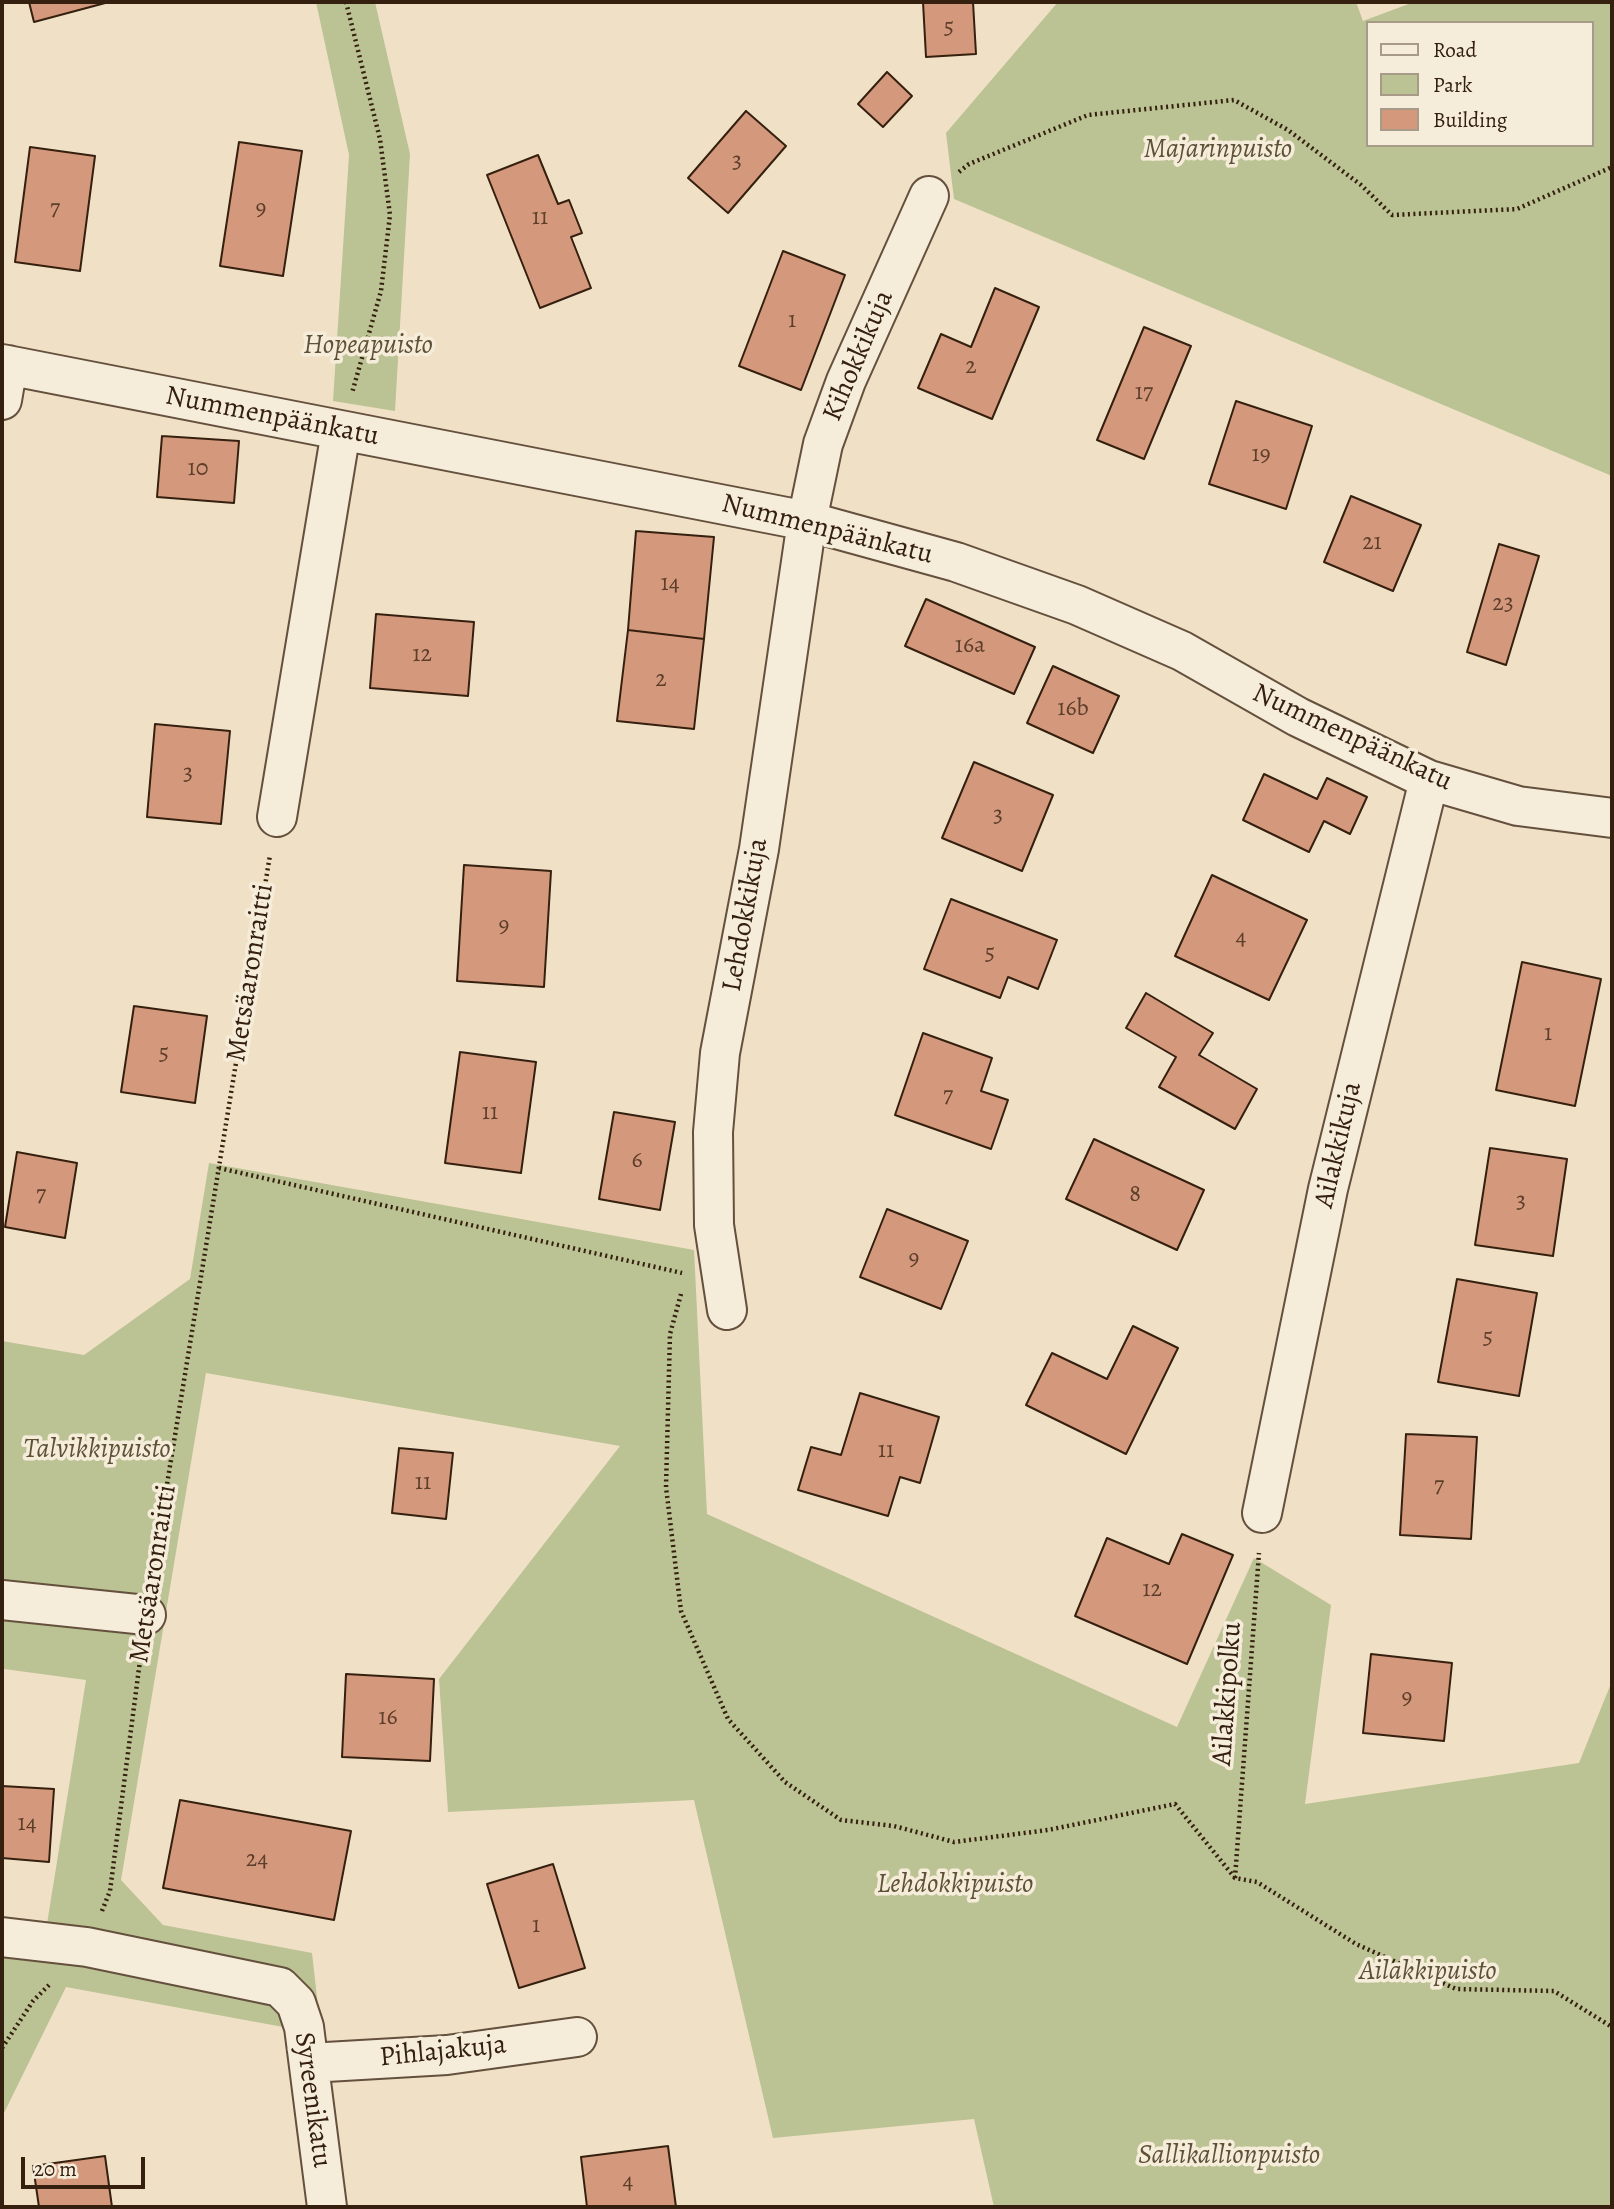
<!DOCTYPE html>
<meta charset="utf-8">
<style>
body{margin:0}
#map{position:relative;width:1614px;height:2209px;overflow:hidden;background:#f0e1c6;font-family:Alegreya,serif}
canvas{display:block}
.frame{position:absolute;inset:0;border:4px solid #35200f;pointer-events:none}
.legend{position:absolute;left:1366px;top:21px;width:228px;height:126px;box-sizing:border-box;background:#f5ecda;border:2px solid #a89a89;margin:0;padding:9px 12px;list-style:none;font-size:21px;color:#35200f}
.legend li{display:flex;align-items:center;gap:14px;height:35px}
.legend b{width:35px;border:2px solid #a89a89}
.scale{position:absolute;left:21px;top:2157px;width:124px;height:32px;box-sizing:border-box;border:4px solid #35200f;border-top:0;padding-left:9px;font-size:21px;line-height:24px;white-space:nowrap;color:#35200f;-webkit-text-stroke:5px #f5ecda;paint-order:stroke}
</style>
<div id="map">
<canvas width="1614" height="2209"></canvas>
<div class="frame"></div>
<ul class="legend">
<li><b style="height:9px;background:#f5ecda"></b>Road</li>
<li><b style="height:19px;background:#bbc293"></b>Park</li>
<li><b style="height:19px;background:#d4987c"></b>Building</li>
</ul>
<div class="scale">20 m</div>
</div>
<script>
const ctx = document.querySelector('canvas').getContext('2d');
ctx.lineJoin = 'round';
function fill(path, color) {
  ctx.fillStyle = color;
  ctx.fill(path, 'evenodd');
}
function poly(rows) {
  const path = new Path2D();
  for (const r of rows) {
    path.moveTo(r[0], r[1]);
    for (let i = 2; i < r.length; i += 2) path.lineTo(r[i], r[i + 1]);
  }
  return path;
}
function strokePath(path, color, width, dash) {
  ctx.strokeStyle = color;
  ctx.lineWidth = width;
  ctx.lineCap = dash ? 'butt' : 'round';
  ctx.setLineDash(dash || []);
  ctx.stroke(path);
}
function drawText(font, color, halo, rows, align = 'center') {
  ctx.font = font + ' Alegreya,serif';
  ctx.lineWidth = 7;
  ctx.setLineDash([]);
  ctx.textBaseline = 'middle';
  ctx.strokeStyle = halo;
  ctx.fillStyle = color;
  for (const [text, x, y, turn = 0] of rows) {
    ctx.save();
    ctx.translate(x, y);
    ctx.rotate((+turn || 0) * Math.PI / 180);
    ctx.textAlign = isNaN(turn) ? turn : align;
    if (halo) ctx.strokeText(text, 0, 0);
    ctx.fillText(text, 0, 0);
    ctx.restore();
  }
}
const green = poly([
 [316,2,375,2,410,154,395,411,333,401,349,155],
 [1058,2,1356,2,1363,21,1414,2,1612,2,1612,476,954,199,946,133],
 [1367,23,1591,23,1591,145,1367,145],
 [209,1163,694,1250,707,1514,1177,1727,1254,1558,1331,1605,1305,1804,1579,1763,1612,1681,1612,2207,994,2207,974,2119,773,2138,694,1800,448,1812,439,1679,620,1446,206,1373,121,1880,163,1925,312,1953,319,2015,283,2027,66,1987,2,2117,2,1917,47,1924,86,1680,4,1669,2,1341,84,1355,190,1279]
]);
const building = poly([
 [29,2,109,2,34,22,29,2],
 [923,2,973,2,976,54,926,57,923,2],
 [887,72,912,96,883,127,858,104,887,72],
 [746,111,786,146,728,213,688,178,746,111],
 [239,142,302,151,283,276,220,266,239,142],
 [30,147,95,156,80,271,15,262,30,147],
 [538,155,558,204,569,200,582,233,571,237,591,288,540,308,487,175,538,155],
 [783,251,845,275,801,390,739,366,783,251],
 [995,288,1039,307,992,419,918,388,941,334,971,347,995,288],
 [1144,327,1191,346,1144,459,1097,440,1144,327],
 [1236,401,1312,426,1286,509,1209,484,1236,401],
 [162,436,239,441,234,503,157,497,162,436],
 [1351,496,1421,525,1393,591,1324,562,1351,496],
 [636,531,714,537,704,639,628,630,636,531],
 [1499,544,1539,556,1506,665,1467,652,1499,544],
 [926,599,1035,647,1014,694,905,646,926,599],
 [376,614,474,622,468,696,370,688,376,614],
 [628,630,704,639,694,729,617,721,628,630],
 [1053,666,1119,696,1093,753,1027,723,1053,666],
 [155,724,230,731,221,824,147,817,155,724],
 [974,762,1053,795,1022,871,942,838,974,762],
 [1264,774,1317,799,1327,778,1367,797,1350,834,1324,821,1309,852,1243,820,1264,774],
 [464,865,551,871,544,987,457,981,464,865],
 [1212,875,1307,920,1269,1000,1175,956,1212,875],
 [951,899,1057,940,1038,989,1008,977,1000,998,924,969,951,899],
 [1522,962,1601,979,1575,1106,1496,1090,1522,962],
 [1146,993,1213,1033,1199,1055,1257,1089,1235,1129,1159,1087,1176,1057,1126,1028,1146,993],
 [134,1006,207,1016,195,1103,121,1092,134,1006],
 [923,1033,992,1058,981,1091,1008,1100,991,1149,895,1115,923,1033],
 [460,1052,536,1062,521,1173,445,1163,460,1052],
 [614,1112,675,1122,660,1210,599,1199,614,1112],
 [1094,1139,1204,1190,1177,1250,1066,1199,1094,1139],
 [1490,1148,1567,1159,1553,1256,1475,1245,1490,1148],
 [17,1152,77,1163,65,1238,5,1227,17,1152],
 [887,1209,968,1241,941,1309,860,1277,887,1209],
 [1457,1279,1537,1293,1519,1396,1438,1382,1457,1279],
 [1133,1326,1178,1348,1126,1454,1026,1405,1052,1353,1107,1379,1133,1326],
 [860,1393,939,1417,920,1483,900,1477,888,1516,798,1490,811,1447,841,1455,860,1393],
 [1406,1434,1477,1437,1471,1539,1400,1535,1406,1434],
 [399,1448,453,1453,446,1519,392,1513,399,1448],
 [1182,1534,1233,1555,1187,1664,1075,1616,1107,1538,1169,1564,1182,1534],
 [1371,1654,1452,1663,1444,1741,1363,1733,1371,1654],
 [346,1674,434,1679,430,1761,342,1757,346,1674],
 [2,1786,54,1789,49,1862,2,1858,2,1786],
 [180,1800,351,1831,334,1920,163,1888,180,1800],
 [553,1864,585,1968,519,1988,487,1884,553,1864],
 [668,2146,676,2207,587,2207,581,2157,668,2146],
 [105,2156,112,2207,39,2207,33,2166,105,2156]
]);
const path = poly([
 [346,2,380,139,390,215,381,291,352,393],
 [959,172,969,164,1088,115,1234,100,1288,130,1361,185,1392,215,1517,209,1612,167],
 [219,1168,682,1273],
 [681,1294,670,1334,666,1487,681,1611,728,1719,785,1782,841,1820,894,1826,954,1842,1048,1830,1175,1804,1235,1878,1257,1882,1356,1944,1456,1989,1554,1991,1612,2027],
 [152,1576,270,855],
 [1235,1878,1259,1553],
 [102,1911,110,1891,141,1653],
 [2,2048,33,2001,49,1985]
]);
const minor = poly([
 [2,364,807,521,956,562,1077,605,1182,651,1298,717,1429,780,1518,806,1612,818],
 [2,400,8,365],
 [277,817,341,431],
 [727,1310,714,1225,713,1132,720,1053,759,849,807,521,823,444,846,381,929,196],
 [1262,1513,1328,1189,1429,780],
 [2,1600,146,1615],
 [2,1937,87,1947,280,1987,296,2003,304,2027,327,2207],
 [309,2063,447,2055,577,2037]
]);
const numberNames = [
 ["5",949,28],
 ["3",737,162],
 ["7",55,209],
 ["9",261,209],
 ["11",540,218],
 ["1",792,321],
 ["2",971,367],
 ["17",1144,393],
 ["19",1261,455],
 ["10",198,469],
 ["21",1372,543],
 ["14",670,584],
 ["23",1503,604],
 ["16a",970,646],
 ["12",422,655],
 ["2",661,680],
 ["16b",1073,709],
 ["3",188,774],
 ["3",998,816],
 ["9",504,926],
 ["4",1241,938],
 ["5",990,954],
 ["1",1548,1034],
 ["5",164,1054],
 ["7",948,1096],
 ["11",490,1113],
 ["6",637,1161],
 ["7",41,1195],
 ["8",1135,1195],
 ["3",1521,1202],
 ["9",914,1259],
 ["5",1488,1338],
 ["11",886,1451],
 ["11",423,1483],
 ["7",1439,1486],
 ["12",1152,1590],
 ["9",1407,1698],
 ["16",388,1718],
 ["14",27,1824],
 ["24",257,1860],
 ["1",536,1926],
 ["4",628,2182]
];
const parkNames = [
 ["Majarinpuisto",1218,150],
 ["Hopeapuisto",368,346],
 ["Talvikkipuisto",97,1450],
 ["Lehdokkipuisto",955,1885],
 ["Ailakkipuisto",1428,1972],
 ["Sallikallionpuisto",1229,2156]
];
const streetNames = [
 ["Kihokkikuja",859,356,-67],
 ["Nummenpäänkatu",272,417,11],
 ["Nummenpäänkatu",827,530,14],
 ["Nummenpäänkatu",1352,738,25],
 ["Lehdokkikuja",746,915,-80],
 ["Metsäaronraitti",251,973,-81],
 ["Ailakkikuja",1339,1145,-77],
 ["Metsäaronraitti",154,1574,-81],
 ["Ailakkipolku",1228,1694,-86],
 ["Pihlajakuja",443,2052,-6],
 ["Syreenikatu",312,2100,82]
];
fill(green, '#bbc293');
fill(building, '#d4987c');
strokePath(building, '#35200f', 2);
strokePath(minor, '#64503d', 42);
strokePath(path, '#35200f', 4.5, [2, 3.5]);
strokePath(minor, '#f5ecda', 38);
drawText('24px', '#5d3e2a', null, numberNames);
drawText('italic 28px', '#5d5137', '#f5ecda', parkNames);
drawText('28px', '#35200f', '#f5ecda', streetNames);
</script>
